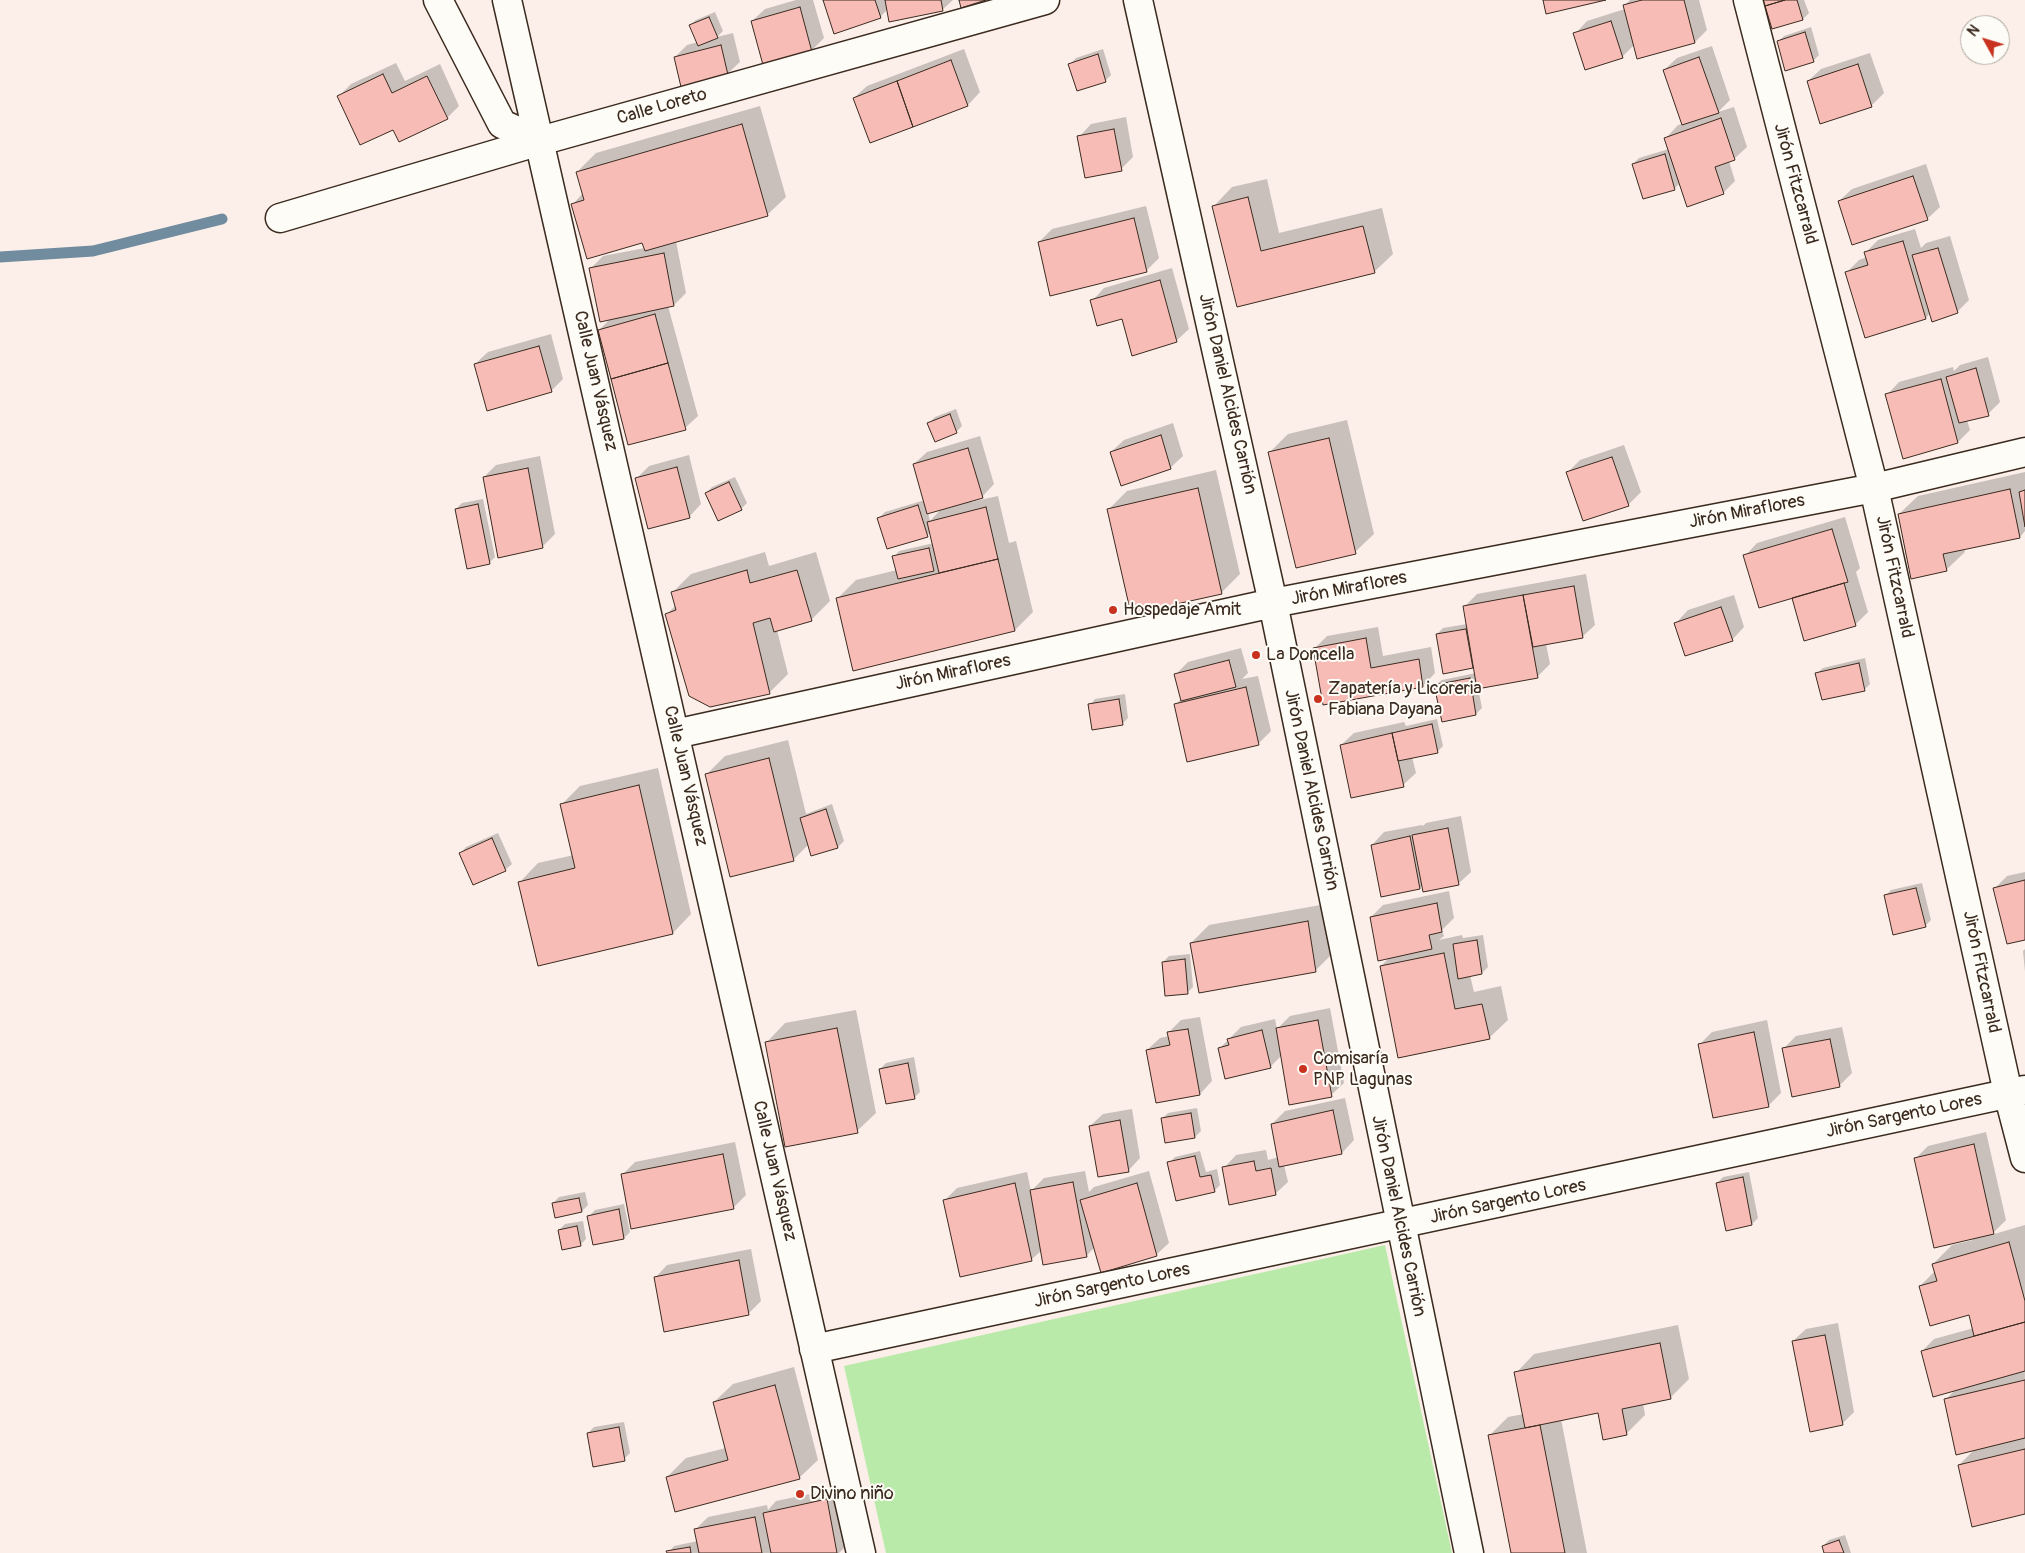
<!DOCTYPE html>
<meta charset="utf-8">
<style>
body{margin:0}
#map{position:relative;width:2025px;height:1553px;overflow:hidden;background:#fcefea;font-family:Pangolin,sans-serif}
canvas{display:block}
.north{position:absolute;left:1960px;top:15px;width:50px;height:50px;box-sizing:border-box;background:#fdfcf7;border:1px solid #afa8a0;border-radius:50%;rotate:309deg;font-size:14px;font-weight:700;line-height:20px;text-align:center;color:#3b2a1e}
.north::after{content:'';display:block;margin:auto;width:18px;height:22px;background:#c8321e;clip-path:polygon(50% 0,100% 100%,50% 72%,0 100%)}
</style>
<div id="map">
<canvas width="2025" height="1553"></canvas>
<div class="north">N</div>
</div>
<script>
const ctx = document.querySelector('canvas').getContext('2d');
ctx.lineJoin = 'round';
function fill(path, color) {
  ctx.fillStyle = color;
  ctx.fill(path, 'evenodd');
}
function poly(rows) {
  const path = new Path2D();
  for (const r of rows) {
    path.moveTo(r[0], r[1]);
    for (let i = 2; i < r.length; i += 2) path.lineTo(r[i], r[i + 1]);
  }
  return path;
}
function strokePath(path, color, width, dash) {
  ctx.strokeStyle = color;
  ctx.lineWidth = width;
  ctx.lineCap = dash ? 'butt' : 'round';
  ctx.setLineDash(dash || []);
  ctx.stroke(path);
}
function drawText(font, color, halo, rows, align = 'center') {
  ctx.font = font + ' Pangolin,sans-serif';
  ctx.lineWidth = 4;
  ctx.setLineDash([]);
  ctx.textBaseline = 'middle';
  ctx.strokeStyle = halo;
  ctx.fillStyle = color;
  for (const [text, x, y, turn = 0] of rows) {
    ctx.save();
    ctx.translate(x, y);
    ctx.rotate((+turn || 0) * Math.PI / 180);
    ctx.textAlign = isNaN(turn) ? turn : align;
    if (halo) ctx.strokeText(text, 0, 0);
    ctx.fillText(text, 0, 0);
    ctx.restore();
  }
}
const green = poly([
 [1385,1245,1452,1553,886,1553,844,1366]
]);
const shadow = poly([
 [796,0,813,0,824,38,811,51,752,21,765,9],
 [824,0,953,0,942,10,888,9,880,17],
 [1630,0,1699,0,1707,30,1695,42,1635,44,1622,57,1575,34,1587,21,1625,9,1625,5],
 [1764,0,1804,0,1809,13,1803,19,1773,28],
 [715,12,723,31,717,37,733,33,740,62,727,74,675,57,687,45,698,42,690,25,696,20],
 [1811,27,1819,55,1813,61,1778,42,1784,36],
 [1712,46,1730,100,1718,112,1734,107,1747,147,1734,159,1729,161,1735,181,1723,193,1680,183,1674,189,1633,164,1639,158,1669,149,1666,138,1678,125,1682,124,1664,70,1677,58],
 [964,49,980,92,968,105,871,142,854,98,867,86],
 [1103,49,1111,75,1105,81,1070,64,1076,58],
 [1870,53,1884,93,1871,106,1808,81,1821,69],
 [396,63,405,81,440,64,459,106,447,118,394,128,339,96,351,84],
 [760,106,786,197,767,215,676,241,686,293,674,305,668,306,698,416,685,428,599,330,611,318,590,269,603,256,645,248,643,242,573,204,583,193,577,172,596,153],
 [1126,117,1133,157,1121,169,1079,137,1091,124],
 [1926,164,1940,207,1927,219,1839,201,1852,189],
 [1267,179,1279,233,1382,208,1393,254,1374,272,1238,306,1214,206,1232,187],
 [1146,206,1159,258,1146,271,1039,242,1052,229],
 [1915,229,1921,248,1926,243,1950,236,1969,300,1957,312,1931,312,1926,318,1847,272,1859,260,1867,257,1865,253,1878,240],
 [1172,268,1189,329,1176,341,1123,317,1092,301,1104,288],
 [551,334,563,379,551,391,475,364,488,352],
 [1988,357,2000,402,1988,414,1967,420,1970,430,1958,442,1887,395,1899,382,1953,367,1954,371,1960,365],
 [956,409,962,426,956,432,929,423,935,417],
 [1347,420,1374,534,1355,552,1270,452,1288,434],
 [1173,423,1183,456,1170,468,1111,452,1124,440],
 [980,436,994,484,982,497,971,500,971,502,998,496,1009,543,1016,541,1033,612,1015,630,837,599,856,580,897,570,894,557,899,551,934,543,931,531,927,535,879,518,885,512,925,500,914,464,927,452],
 [942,508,930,521,928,513],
 [1624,445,1641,492,1628,505,1568,472,1580,460],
 [689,455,701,504,689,517,637,478,649,466],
 [540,456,555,534,542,547,484,477,496,465],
 [1216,470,1240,574,1221,593,1109,509,1127,491],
 [2025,472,2025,531,2020,537,1964,548,1965,552,1946,570,1899,514,1918,496],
 [735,477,747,503,741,509,706,493,712,487],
 [483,499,495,557,489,563,456,509,462,503],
 [1845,517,1860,568,1856,572,1868,612,1855,625,1793,597,1745,556,1757,543],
 [765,552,769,566,816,552,830,601,811,620,777,630,788,674,770,692,710,706,667,614,676,605,672,593,691,574],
 [1586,574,1595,625,1582,637,1546,644,1550,664,1537,677,1478,688,1482,708,1476,714,1436,685,1442,680,1476,673,1474,665,1444,672,1437,634,1443,628,1467,624,1464,607,1477,594],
 [1734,595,1744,627,1732,640,1676,623,1688,610],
 [1378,627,1383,656,1431,647,1435,673,1423,686,1324,703,1315,648,1327,636],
 [1241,648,1248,673,1242,679,1258,676,1271,731,1258,744,1175,705,1182,698,1176,674,1188,662],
 [1865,658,1870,684,1864,690,1817,673,1823,668],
 [1125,694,1128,718,1122,724,1090,705,1095,699],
 [1437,719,1443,746,1437,752,1412,757,1416,773,1403,785,1341,745,1354,733,1404,722,1406,726],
 [788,740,806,814,832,804,844,841,838,847,809,844,793,860,707,774,725,756],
 [658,768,691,914,673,933,520,882,538,863,574,855,562,804,580,786],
 [1461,816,1471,872,1458,884,1423,885,1420,888,1372,845,1384,832,1422,825,1423,826,1426,823],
 [498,833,512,864,506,869,474,883,461,853,466,847],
 [2025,872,2025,939,1995,888,2007,876],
 [1922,883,1931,920,1925,926,1885,896,1891,890],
 [1449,891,1454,918,1442,930,1444,936,1439,940,1462,935,1463,938,1483,935,1488,967,1482,973,1470,975,1474,992,1501,986,1508,1020,1489,1038,1381,966,1390,957,1371,917,1383,905],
 [1326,904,1334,952,1316,970,1191,943,1209,925],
 [2025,949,2025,972,2023,951],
 [1190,954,1193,987,1187,993,1163,962,1169,956],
 [1330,1008,1344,1083,1331,1095,1282,1055,1270,1067,1219,1049,1241,1027,1275,1019,1277,1029,1290,1016],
 [856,1010,876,1113,857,1131,767,1042,785,1023],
 [1200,1017,1212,1081,1200,1094,1147,1050,1160,1038,1169,1036,1168,1033,1181,1020],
 [1767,1020,1781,1093,1769,1105,1714,1116,1700,1044,1712,1032],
 [1842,1027,1852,1073,1839,1086,1783,1049,1796,1036],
 [914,1057,920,1092,914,1098,880,1069,886,1063],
 [1345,1098,1354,1140,1342,1153,1284,1165,1288,1182,1275,1194,1224,1168,1236,1155,1266,1150,1268,1160,1279,1157,1272,1124,1285,1111],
 [1197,1108,1201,1131,1195,1137,1162,1119,1168,1113],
 [1132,1109,1140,1158,1128,1171,1090,1126,1103,1114],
 [1986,1132,2006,1220,1991,1235,2025,1225,2025,1513,1959,1465,1975,1449,1945,1400,1955,1390,1922,1351,1934,1339,1974,1328,1970,1314,1920,1286,1935,1271,1933,1264,1952,1245,1973,1240,1916,1158,1928,1146],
 [735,1142,746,1195,733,1208,622,1175,635,1162],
 [1200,1151,1206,1172,1217,1169,1220,1185,1214,1191,1169,1163,1175,1157],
 [1085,1171,1089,1192,1094,1187,1149,1171,1169,1243,1156,1255,1095,1247,1086,1256,1042,1250,1031,1260,945,1200,957,1188,1027,1172,1031,1191,1044,1178],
 [1749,1172,1758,1218,1752,1224,1717,1183,1723,1177],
 [585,1192,588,1205,582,1211,553,1203,559,1197],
 [624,1204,630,1232,624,1238,589,1216,595,1210],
 [583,1221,586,1239,580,1245,559,1230,565,1224],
 [751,1249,761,1301,749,1313,665,1330,655,1278,667,1265],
 [1838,1323,1854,1412,1842,1424,1793,1341,1806,1329],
 [1678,1325,1689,1379,1670,1398,1643,1403,1645,1415,1626,1434,1599,1412,1561,1419,1587,1553,1512,1553,1489,1436,1508,1417,1524,1414,1516,1373,1534,1354],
 [794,1367,818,1460,799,1478,667,1477,686,1458,726,1448,714,1402,733,1384],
 [624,1422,630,1453,624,1459,588,1433,594,1427],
 [839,1488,850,1542,839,1553,668,1553,674,1546,698,1541,695,1530,708,1517,767,1505,768,1510,776,1501],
 [1845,1535,1851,1553,1826,1553,1823,1546,1829,1540]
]);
const stream = poly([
 [0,257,93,251,222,219]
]);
const building = poly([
 [823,0,875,0,881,18,834,34,823,0],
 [885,0,941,0,943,11,889,22,885,0],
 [959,0,986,0,961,8,959,0],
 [1543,0,1606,0,1546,14,1543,0],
 [1642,0,1684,0,1695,43,1637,59,1623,5,1642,0],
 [1763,0,1785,0,1765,6,1763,0],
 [1785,0,1797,0,1803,20,1772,29,1765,6,1785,0],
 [800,7,812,52,763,65,751,21,800,7],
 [709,17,718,38,698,46,689,25,709,17],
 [1611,21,1623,58,1585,70,1573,33,1611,21],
 [1805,32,1814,62,1785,71,1777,41,1805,32],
 [721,45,728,75,681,87,674,57,721,45],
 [1098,54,1106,82,1077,91,1068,64,1098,54],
 [1699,57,1719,113,1682,125,1663,70,1699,57],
 [951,60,968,106,913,127,897,81,951,60],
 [1858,64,1872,107,1820,124,1807,81,1858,64],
 [383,74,392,93,427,76,448,119,399,142,393,130,360,145,337,96,383,74],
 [897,81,913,127,870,143,853,98,897,81],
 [1721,118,1735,160,1715,167,1724,194,1687,207,1664,138,1721,118],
 [742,124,768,216,645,251,642,243,587,259,571,204,584,200,576,172,742,124],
 [1114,129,1122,171,1085,178,1077,136,1114,129],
 [1665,154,1675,190,1643,199,1632,164,1665,154],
 [1913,176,1928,220,1852,245,1838,201,1913,176],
 [1248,197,1261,251,1363,226,1375,273,1237,307,1212,206,1248,197],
 [1134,218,1147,272,1050,296,1038,242,1134,218],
 [1903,241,1926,319,1865,338,1845,272,1868,265,1864,252,1903,241],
 [1938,248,1958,313,1932,322,1912,255,1938,248],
 [664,253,674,306,600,322,589,268,664,253],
 [1160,280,1177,342,1132,356,1122,319,1097,326,1090,300,1160,280],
 [655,314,668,363,611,379,598,330,655,314],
 [539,346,552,392,487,411,474,364,539,346],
 [668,363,686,430,628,445,611,379,668,363],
 [1976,368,1989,416,1959,423,1946,377,1976,368],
 [1941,379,1958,443,1903,459,1885,394,1941,379],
 [950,414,957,433,935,442,927,423,950,414],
 [1161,435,1171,469,1121,486,1110,452,1161,435],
 [1329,438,1356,554,1296,568,1268,452,1329,438],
 [968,448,983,498,927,514,913,464,968,448],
 [1612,457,1629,506,1583,521,1566,472,1612,457],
 [677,467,690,518,648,529,635,478,677,467],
 [528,468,543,548,498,558,483,477,528,468],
 [729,482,742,510,718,521,705,493,729,482],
 [1198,488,1222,594,1131,614,1107,509,1198,488],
 [2010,489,2020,538,1943,554,1947,571,1911,579,1898,514,2010,489],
 [2025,490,2025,527,2019,492,2025,490],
 [478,504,490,564,467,569,455,509,478,504],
 [918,505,928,537,887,549,877,518,918,505],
 [986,507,998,559,939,573,927,522,986,507],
 [1832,529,1848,582,1759,608,1743,555,1832,529],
 [929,548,934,571,898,579,892,556,929,548],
 [998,559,1015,631,853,671,836,598,998,559],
 [747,570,750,583,797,570,812,621,774,632,770,618,753,623,770,694,710,707,689,696,665,614,676,610,671,592,747,570],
 [1844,583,1856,626,1804,641,1792,598,1844,583],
 [1574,586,1583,638,1533,647,1523,595,1574,586],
 [1523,595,1538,678,1477,689,1463,606,1523,595],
 [1721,607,1733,641,1685,656,1674,623,1721,607],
 [1466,629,1473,668,1443,674,1436,634,1466,629],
 [1366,638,1371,668,1419,659,1423,687,1323,705,1313,648,1366,638],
 [1229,660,1236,687,1181,701,1174,674,1229,660],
 [1859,663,1865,691,1822,700,1815,673,1859,663],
 [1470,678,1476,715,1442,722,1434,685,1470,678],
 [1246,687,1259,745,1187,762,1174,704,1246,687],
 [1119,699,1123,725,1092,730,1088,704,1119,699],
 [1432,724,1438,753,1398,761,1392,733,1432,724],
 [1392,733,1404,787,1351,798,1340,745,1392,733],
 [769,758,794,861,730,877,705,774,769,758],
 [639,785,673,934,538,966,518,882,575,868,560,804,639,785],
 [826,809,838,848,811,856,800,818,826,809],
 [1448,828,1459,885,1423,892,1412,835,1448,828],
 [1410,836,1420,889,1381,897,1371,845,1410,836],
 [492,838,506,871,473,885,459,853,492,838],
 [2025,880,2025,940,2007,944,1993,888,2025,880],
 [1916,888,1926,927,1893,935,1884,895,1916,888],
 [1437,903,1442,932,1429,935,1432,949,1378,961,1370,917,1437,903],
 [1308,921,1316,972,1199,993,1190,943,1308,921],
 [1477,940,1482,974,1458,979,1453,944,1477,940],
 [1444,953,1455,1009,1482,1004,1490,1039,1398,1058,1380,966,1444,953],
 [1185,959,1188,994,1165,996,1162,962,1185,959],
 [1318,1020,1332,1097,1289,1105,1276,1028,1318,1020],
 [837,1028,858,1133,785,1147,765,1042,837,1028],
 [1188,1029,1200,1095,1156,1103,1146,1050,1170,1045,1167,1032,1188,1029],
 [1262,1030,1271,1068,1225,1079,1218,1048,1229,1045,1227,1039,1262,1030],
 [1754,1032,1769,1107,1713,1118,1698,1044,1754,1032],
 [1830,1039,1840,1087,1792,1097,1782,1048,1830,1039],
 [908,1063,915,1099,886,1104,879,1069,908,1063],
 [1333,1110,1342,1154,1279,1167,1271,1124,1333,1110],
 [1191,1113,1195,1138,1165,1143,1161,1118,1191,1113],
 [1120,1120,1129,1172,1098,1177,1089,1126,1120,1120],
 [1974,1144,1994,1234,1934,1248,1914,1158,1974,1144],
 [723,1154,734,1209,631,1229,621,1174,723,1154],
 [1195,1156,1200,1177,1211,1175,1215,1192,1176,1201,1167,1162,1195,1156],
 [1254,1161,1256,1171,1271,1168,1276,1195,1229,1205,1222,1167,1254,1161],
 [1743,1177,1752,1225,1726,1231,1716,1183,1743,1177],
 [1073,1182,1087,1257,1043,1265,1030,1190,1073,1182],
 [1015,1183,1032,1261,960,1277,943,1200,1015,1183],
 [1137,1183,1157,1256,1101,1273,1080,1200,1137,1183],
 [579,1198,582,1212,555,1218,552,1203,579,1198],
 [619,1209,624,1239,593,1245,587,1216,619,1209],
 [577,1226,581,1246,562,1250,558,1230,577,1226],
 [2009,1242,2025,1301,2025,1322,1974,1336,1969,1315,1930,1326,1919,1286,1937,1281,1932,1264,2009,1242],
 [739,1260,749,1315,664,1332,654,1277,739,1260],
 [2025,1322,2025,1371,1933,1397,1921,1351,2025,1322],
 [1825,1335,1843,1425,1810,1432,1792,1341,1825,1335],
 [1660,1343,1671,1399,1622,1409,1627,1435,1603,1440,1598,1413,1525,1428,1514,1372,1660,1343],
 [2025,1380,2025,1438,1956,1455,1944,1399,2025,1380],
 [775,1385,800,1479,675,1512,666,1477,728,1460,713,1402,775,1385],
 [1540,1425,1565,1553,1511,1553,1488,1435,1540,1425],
 [619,1427,625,1461,593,1467,587,1433,619,1427],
 [2025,1449,2025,1514,1972,1527,1958,1465,2025,1449],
 [827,1499,837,1553,771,1553,763,1513,827,1499],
 [755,1517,762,1553,699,1553,694,1529,755,1517],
 [1839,1540,1844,1553,1824,1553,1822,1546,1839,1540],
 [690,1547,691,1553,667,1553,666,1551,690,1547]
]);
const minor = poly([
 [438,0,502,124,540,141],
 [507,0,861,1553],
 [1138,0,1273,603,1469,1553],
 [1748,0,1874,488,2008,1093,2025,1158],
 [280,218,540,141,1045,0],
 [675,734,1273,603,1874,488,2025,452],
 [814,1349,2025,1090]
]);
const markers = [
 [1113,610,5,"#c8321e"],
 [1256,655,5,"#c8321e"],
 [1318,699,5,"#c8321e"],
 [1303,1069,5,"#c8321e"],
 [800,1494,5,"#c8321e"]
];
const streetNames = [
 ["Calle Loreto",662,107,-16],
 ["Jirón Fitzcarrald",1795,184,75],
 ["Calle Juan Vásquez",595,381,77],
 ["Jirón Daniel Alcides Carrión",1227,394,77],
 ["Jirón Miraflores",1747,512,-11],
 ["Jirón Fitzcarrald",1894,577,78],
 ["Jirón Miraflores",1349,589,-11],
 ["Jirón Miraflores",953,673,-12],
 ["Calle Juan Vásquez",685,776,77],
 ["Jirón Daniel Alcides Carrión",1311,790,78],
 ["Jirón Fitzcarrald",1981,972,78],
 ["Jirón Sargento Lores",1904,1116,-12],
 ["Calle Juan Vásquez",774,1171,77],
 ["Jirón Sargento Lores",1508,1202,-12],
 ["Jirón Daniel Alcides Carrión",1398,1216,78],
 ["Jirón Sargento Lores",1112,1286,-12]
];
const poiNames = [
 ["Hospedaje Amit",1123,610],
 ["La Doncella",1266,655],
 ["Zapatería y Licoreria",1328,689],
 ["Fabiana Dayana",1328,710],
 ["Comisaría",1313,1059],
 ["PNP Lagunas",1313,1080],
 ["Divino niño",810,1494]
];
fill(green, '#baeaaa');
fill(shadow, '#0003');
strokePath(stream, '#708c9e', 11);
fill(building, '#f8bcb7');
strokePath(building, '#3b2a1e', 1);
strokePath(minor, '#3b2a1e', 31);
strokePath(minor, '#fdfcf7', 28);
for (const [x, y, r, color] of markers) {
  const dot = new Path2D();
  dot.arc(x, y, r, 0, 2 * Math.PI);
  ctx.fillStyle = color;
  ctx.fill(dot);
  strokePath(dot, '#fdfcf7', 2);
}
drawText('18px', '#3b2a1e', '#fdfcf7', streetNames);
drawText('18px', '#3b2a1e', '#fdfcf7', poiNames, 'left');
</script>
